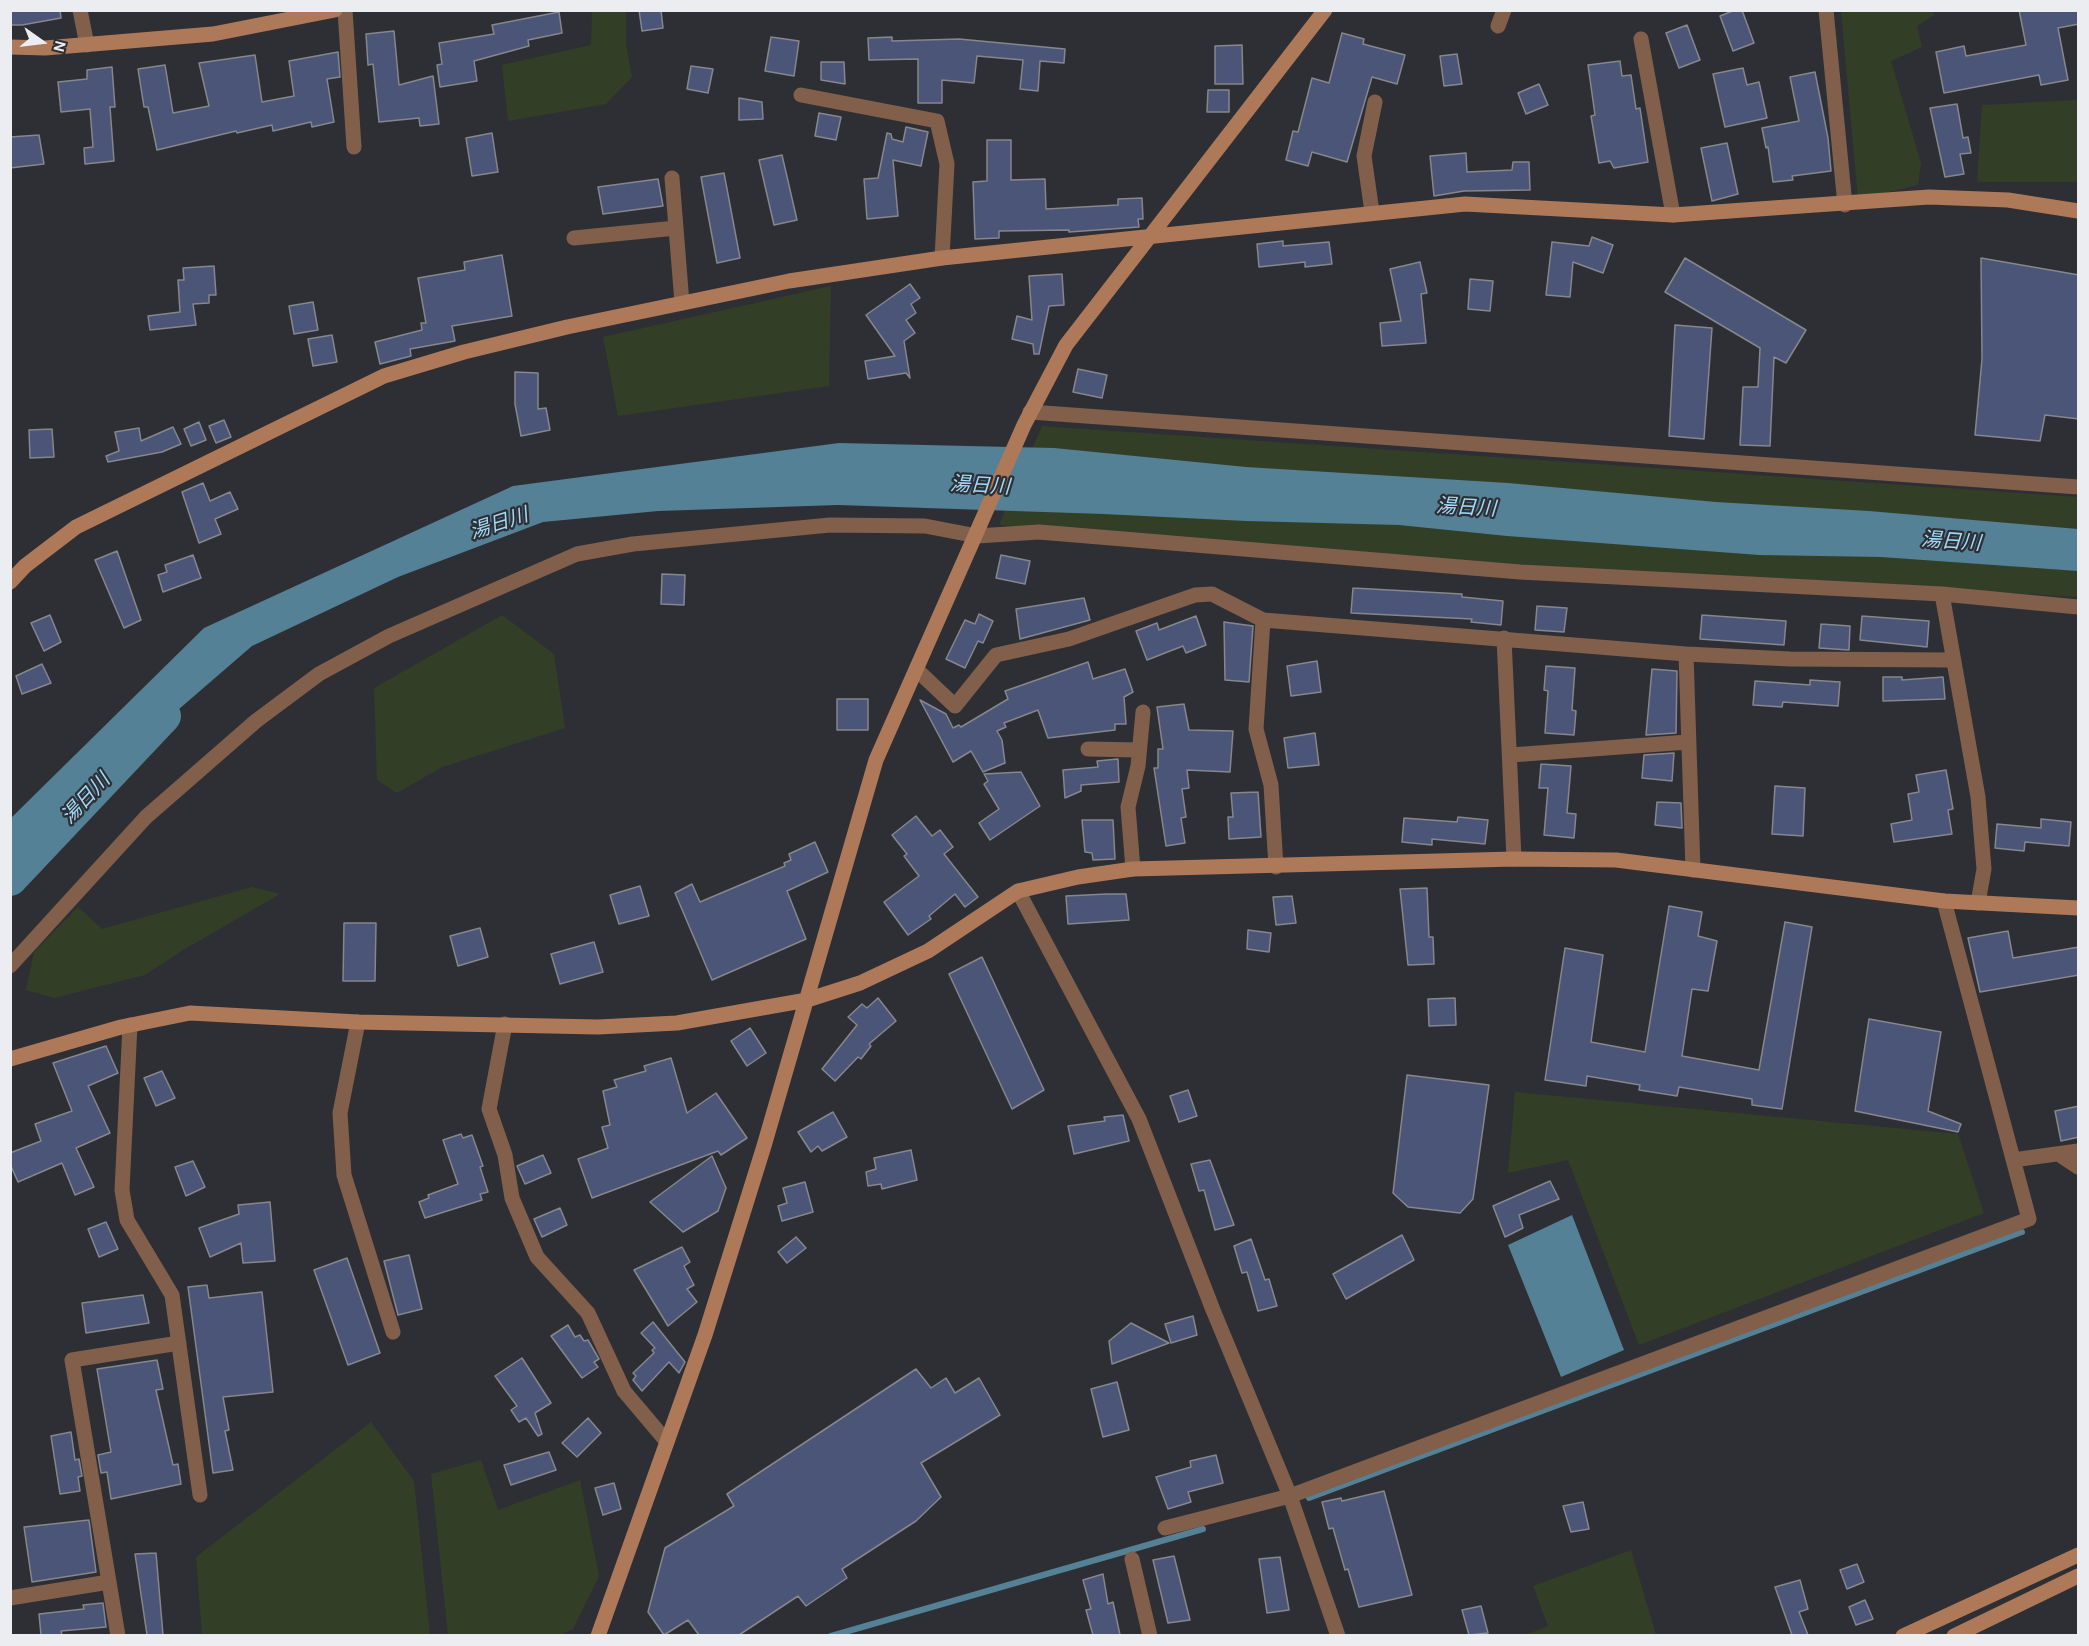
<!DOCTYPE html>
<meta charset="utf-8">
<style>
body{margin:0}
#map{position:relative;width:2089px;height:1646px;overflow:hidden;background:#2e2f34;font-family:Karla,sans-serif}
canvas{display:block}
.frame{position:absolute;inset:0;border:12px solid #ecedf1;pointer-events:none}
.north{position:absolute;left:12px;top:12px;width:60px;height:60px;-webkit-text-stroke:4px #2e2f34;paint-order:stroke;rotate:104deg;font-size:16px;font-weight:700;line-height:24px;text-align:center;color:#ecedf1}
.north::after{content:'';display:block;margin:auto;width:21px;height:27px;background:#ecedf1;clip-path:polygon(50% 0,100% 100%,50% 72%,0 100%)}
</style>
<div id="map">
<canvas width="2089" height="1646"></canvas>
<div class="frame"></div>
<div class="north">N</div>
</div>
<script>
const ctx = document.querySelector('canvas').getContext('2d');
ctx.lineJoin = 'round';
function fill(path, color) {
  ctx.fillStyle = color;
  ctx.fill(path, 'evenodd');
}
function poly(rows) {
  const path = new Path2D();
  for (const r of rows) {
    path.moveTo(r[0], r[1]);
    for (let i = 2; i < r.length; i += 2) path.lineTo(r[i], r[i + 1]);
  }
  return path;
}
function strokePath(path, color, width, dash) {
  ctx.strokeStyle = color;
  ctx.lineWidth = width;
  ctx.lineCap = dash ? 'butt' : 'round';
  ctx.setLineDash(dash || []);
  ctx.stroke(path);
}
function drawText(font, color, halo, rows, align = 'center') {
  ctx.font = font + ' Karla,"Noto Sans JP",sans-serif';
  ctx.lineWidth = 4.5;
  ctx.setLineDash([]);
  ctx.textBaseline = 'middle';
  ctx.strokeStyle = halo;
  ctx.fillStyle = color;
  for (const [text, x, y, turn = 0] of rows) {
    ctx.save();
    ctx.translate(x, y);
    ctx.rotate((+turn || 0) * Math.PI / 180);
    ctx.textAlign = isNaN(turn) ? turn : align;
    if (halo) ctx.strokeText(text, 0, 0);
    ctx.fillText(text, 0, 0);
    ctx.restore();
  }
}
const green = poly([
 [592,11,626,11,626,45,632,77,606,104,508,121,502,65,591,45],
 [1841,11,1933,11,1934,15,1917,26,1922,47,1891,61,1921,163,1918,185,1858,199],
 [2078,100,2078,182,1977,182,1982,105],
 [831,286,829,386,618,416,603,337],
 [1042,426,2078,497,2078,597,1926,588,1520,572,1255,545,999,525],
 [502,615,554,654,565,728,442,767,397,793,377,780,374,688],
 [252,887,280,894,183,950,145,975,54,998,26,990,34,952,78,907,102,929],
 [1515,1092,1958,1134,1984,1213,1639,1345,1568,1160,1508,1173],
 [371,1422,414,1481,430,1635,202,1635,196,1557],
 [481,1460,498,1510,580,1480,599,1576,573,1629,560,1635,448,1635,431,1474],
 [1631,1550,1656,1635,1525,1635,1548,1626,1533,1586]
]);
const water = poly([
 [839,443,1054,448,1246,467,1508,483,1716,502,1869,511,2078,529,2078,571,1881,557,1759,555,1507,536,1399,525,1246,521,1103,514,838,505,658,511,543,522,398,577,252,646,105,773,11,884,11,818,204,628,513,486],
 [1572,1215,1624,1350,1561,1377,1508,1245]
]);
const stream = poly([
 [1309,1498,2022,1232],
 [831,1636,1203,1529]
]);
const river = poly([
 [10,879,164,716]
]);
const building = poly([
 [10,10,60,10,61,18,22,25,10,25,10,10],
 [639,10,661,10,663,28,642,31,639,10],
 [1735,10,1742,10,1754,43,1733,51,1720,16,1735,10],
 [2019,10,2079,10,2079,24,2058,28,2068,80,2041,85,2039,75,1944,93,1936,52,1964,46,1966,56,2026,45,2019,10],
 [559,12,562,33,528,40,529,46,474,61,477,81,440,87,437,65,442,64,439,43,494,34,492,25,559,12],
 [1687,25,1700,60,1679,68,1666,33,1687,25],
 [394,31,399,85,433,76,439,124,420,126,419,118,379,122,373,64,368,65,366,34,394,31],
 [1342,33,1364,39,1363,44,1405,55,1397,84,1372,77,1347,162,1312,152,1308,166,1286,160,1293,131,1298,132,1312,78,1329,83,1342,33],
 [771,37,799,41,794,76,765,71,771,37],
 [892,37,892,41,959,39,1065,49,1064,63,1040,61,1038,91,1020,89,1023,60,977,56,974,83,942,80,942,103,918,103,918,59,869,60,868,38,892,37],
 [1242,45,1243,84,1215,84,1215,46,1242,45],
 [338,52,340,77,327,79,334,122,312,127,311,122,273,131,272,125,237,133,236,131,157,150,148,107,144,107,138,69,165,65,173,113,209,106,199,63,255,55,262,102,294,96,289,61,338,52],
 [1457,54,1462,84,1444,86,1440,56,1457,54],
 [1620,61,1622,76,1631,75,1636,109,1640,108,1648,162,1614,168,1610,161,1599,163,1591,116,1595,115,1588,65,1620,61],
 [821,62,844,62,845,84,821,80,821,62],
 [691,66,713,69,708,93,687,89,691,66],
 [112,67,115,107,110,107,114,161,85,164,84,148,93,147,90,109,61,112,58,82,87,79,87,70,112,67],
 [1743,68,1747,85,1759,82,1767,118,1725,127,1713,74,1743,68],
 [1815,72,1828,138,1831,171,1792,176,1793,180,1773,182,1768,147,1766,148,1762,128,1799,121,1790,77,1815,72],
 [1539,84,1548,105,1526,114,1518,93,1539,84],
 [1208,90,1229,90,1229,112,1207,112,1208,90],
 [739,98,762,102,763,119,739,120,739,98],
 [1957,104,1963,138,1968,137,1971,153,1960,154,1964,174,1945,177,1930,108,1957,104],
 [819,113,841,117,836,140,815,136,819,113],
 [906,127,928,132,921,166,893,160,898,216,867,219,864,179,878,178,887,133,891,134,892,139,903,142,906,127],
 [492,133,498,172,472,176,466,138,492,133],
 [39,135,44,164,10,168,10,137,39,135],
 [987,140,1011,140,1011,180,1045,179,1046,209,1118,205,1118,199,1142,198,1143,219,1138,219,1139,227,1069,232,1069,230,999,231,999,238,975,239,973,182,987,181,987,140],
 [1727,143,1738,194,1712,201,1701,148,1727,143],
 [1466,153,1467,172,1512,170,1513,162,1529,162,1530,190,1464,191,1434,196,1430,156,1466,153],
 [782,155,797,220,774,225,759,160,782,155],
 [724,173,740,258,717,263,701,177,724,173],
 [658,179,663,206,603,214,598,187,658,179],
 [1592,237,1613,245,1603,273,1573,262,1570,297,1546,295,1552,242,1589,246,1592,237],
 [1283,241,1283,246,1329,242,1332,264,1305,267,1305,262,1259,267,1257,244,1283,241],
 [502,255,512,316,452,326,455,341,410,349,411,356,380,364,375,342,422,330,421,323,426,323,418,278,465,270,464,262,502,255],
 [1685,258,1806,330,1786,363,1774,357,1770,446,1740,445,1743,387,1758,387,1760,348,1665,292,1685,258],
 [1981,258,2079,275,2079,419,2045,415,2040,441,1975,435,1982,359,1981,258],
 [1420,262,1427,293,1421,294,1426,343,1382,346,1380,323,1401,321,1390,269,1420,262],
 [214,266,216,295,209,295,209,303,193,304,196,325,150,330,148,316,180,312,178,280,184,280,183,268,214,266],
 [1062,274,1064,305,1049,306,1039,354,1034,354,1033,344,1012,339,1017,316,1032,320,1029,276,1062,274],
 [1470,279,1493,281,1490,311,1468,309,1470,279],
 [910,284,920,298,911,304,916,313,906,320,915,333,904,341,910,378,906,373,868,379,865,361,895,356,866,315,910,284],
 [313,302,318,330,294,334,289,306,313,302],
 [1675,325,1712,328,1704,439,1669,436,1675,325],
 [332,335,337,362,313,366,308,339,332,335],
 [1078,369,1107,375,1102,398,1073,392,1078,369],
 [515,372,538,373,538,409,546,408,550,430,521,436,515,404,515,372],
 [224,420,231,437,216,443,209,426,224,420],
 [199,422,206,440,191,446,184,429,199,422],
 [173,427,181,444,162,452,108,462,106,456,119,451,115,432,139,428,141,441,173,427],
 [52,429,54,457,30,458,29,430,52,429],
 [203,483,210,501,230,492,238,509,215,519,221,534,199,543,182,492,203,483],
 [117,551,141,620,124,628,95,560,117,551],
 [193,555,201,578,163,592,158,575,167,572,165,565,193,555],
 [1001,555,1030,561,1025,584,996,578,1001,555],
 [662,574,685,575,684,605,661,604,662,574],
 [1353,588,1462,594,1462,597,1503,601,1501,625,1471,622,1472,619,1351,613,1353,588],
 [1084,598,1090,620,1020,639,1016,609,1084,598],
 [1537,606,1567,608,1564,632,1535,630,1537,606],
 [979,614,993,621,983,643,978,641,965,668,946,659,965,620,975,624,979,614],
 [50,615,61,642,44,651,31,623,50,615],
 [1702,615,1786,621,1784,645,1700,639,1702,615],
 [1196,616,1206,645,1186,653,1183,646,1147,660,1136,631,1157,623,1159,630,1196,616],
 [1862,616,1929,621,1927,647,1860,640,1862,616],
 [1224,622,1253,626,1249,682,1225,680,1224,622],
 [1821,624,1850,626,1849,650,1819,648,1821,624],
 [1317,661,1321,692,1291,696,1287,666,1317,661],
 [1088,662,1093,679,1125,669,1133,692,1124,697,1126,724,1115,724,1115,730,1048,738,1038,710,1004,723,1006,727,997,731,1002,740,1005,763,983,772,971,751,953,762,920,700,946,714,953,728,959,725,961,727,1008,699,1005,691,1088,662],
 [42,664,51,683,22,694,16,676,42,664],
 [1546,666,1575,668,1572,710,1576,711,1574,735,1545,733,1548,691,1544,690,1546,666],
 [1652,669,1677,671,1676,733,1646,735,1652,669],
 [1883,677,1902,677,1902,680,1943,677,1945,699,1883,701,1883,677],
 [1810,680,1840,682,1838,706,1783,702,1782,707,1753,705,1755,681,1810,685,1810,680],
 [837,699,868,699,868,730,837,730,837,699],
 [1184,704,1189,730,1233,731,1230,772,1187,770,1189,788,1182,789,1186,817,1181,818,1185,843,1166,846,1154,768,1158,768,1158,749,1163,749,1157,707,1184,704],
 [1315,733,1319,765,1288,768,1284,738,1315,733],
 [1674,753,1672,781,1642,778,1644,755,1674,753],
 [1118,759,1119,782,1081,785,1081,791,1065,798,1063,770,1098,767,1097,761,1118,759],
 [1541,764,1571,766,1567,813,1576,814,1574,838,1544,835,1548,788,1539,788,1541,764],
 [1946,770,1953,809,1948,810,1952,834,1894,842,1891,824,1912,820,1908,794,1919,792,1916,775,1946,770],
 [1021,772,1040,806,990,840,979,823,999,809,984,784,988,781,984,774,1021,772],
 [1775,786,1805,788,1803,836,1772,834,1775,786],
 [1258,792,1261,837,1229,839,1228,817,1233,817,1231,793,1258,792],
 [1657,802,1681,803,1682,828,1655,825,1657,802],
 [916,816,932,836,940,830,953,847,944,854,978,897,965,907,955,894,929,916,931,919,908,935,884,902,919,876,904,856,907,854,892,835,916,816],
 [1458,817,1488,820,1485,844,1432,839,1432,845,1402,842,1404,818,1457,822,1458,817],
 [2041,819,2071,822,2069,846,2025,842,2024,851,1995,848,1997,824,2041,828,2041,819],
 [1082,820,1113,820,1115,859,1093,860,1092,853,1085,852,1082,820],
 [815,842,828,872,787,891,806,939,712,980,675,893,692,884,700,902,785,866,784,863,791,860,789,854,815,842],
 [640,886,649,916,619,924,610,895,640,886],
 [1427,888,1429,937,1433,937,1434,964,1408,965,1400,889,1427,888],
 [1107,894,1126,894,1129,920,1068,924,1066,896,1107,894],
 [1292,896,1296,923,1276,925,1273,897,1292,896],
 [1669,906,1702,912,1698,936,1717,941,1708,991,1692,989,1682,1056,1759,1070,1785,922,1812,927,1782,1109,1752,1105,1752,1099,1679,1087,1677,1096,1639,1090,1640,1085,1587,1076,1586,1086,1545,1080,1565,948,1603,955,1591,1042,1645,1052,1669,906],
 [344,923,376,923,375,981,343,981,344,923],
 [480,928,488,957,458,966,450,936,480,928],
 [1248,930,1271,933,1269,952,1247,949,1248,930],
 [2008,931,2013,958,2079,947,2079,975,1980,992,1968,938,2008,931],
 [594,942,603,972,560,984,551,954,594,942],
 [982,957,1044,1090,1012,1109,949,974,982,957],
 [878,998,896,1021,869,1044,871,1046,861,1059,858,1057,835,1081,822,1069,857,1025,848,1017,862,1004,867,1008,878,998],
 [1455,998,1456,1025,1429,1026,1428,999,1455,998],
 [1869,1019,1941,1032,1928,1111,1961,1124,1958,1132,1855,1111,1869,1019],
 [750,1028,766,1053,747,1066,731,1041,750,1028],
 [106,1046,118,1073,88,1086,110,1133,76,1148,94,1187,75,1195,62,1163,18,1182,10,1164,10,1153,41,1141,35,1124,72,1111,53,1063,106,1046],
 [671,1058,687,1113,716,1093,747,1138,721,1155,718,1151,592,1198,578,1159,608,1148,602,1127,610,1125,603,1091,617,1087,614,1080,646,1071,644,1066,671,1058],
 [162,1071,175,1098,156,1106,144,1078,162,1071],
 [1407,1075,1489,1085,1473,1199,1460,1213,1408,1207,1393,1193,1407,1075],
 [1188,1090,1197,1116,1179,1122,1170,1096,1188,1090],
 [2079,1106,2079,1137,2061,1141,2055,1111,2079,1106],
 [833,1112,847,1137,822,1151,818,1146,811,1152,798,1132,833,1112],
 [1123,1115,1129,1141,1074,1154,1068,1126,1105,1121,1104,1117,1123,1115],
 [461,1134,463,1138,472,1135,483,1166,480,1167,488,1192,480,1194,482,1200,425,1218,419,1202,429,1198,428,1195,458,1184,443,1140,461,1134],
 [911,1150,917,1180,882,1189,881,1184,868,1186,866,1172,876,1169,874,1158,911,1150],
 [543,1155,551,1173,525,1184,517,1166,543,1155],
 [712,1156,726,1188,718,1211,683,1232,650,1202,712,1156],
 [1210,1160,1234,1225,1215,1230,1204,1190,1199,1191,1191,1164,1210,1160],
 [193,1161,205,1187,186,1196,175,1167,193,1161],
 [1550,1181,1559,1199,1519,1215,1523,1228,1505,1237,1493,1206,1550,1181],
 [805,1182,813,1212,782,1221,778,1206,787,1203,783,1188,805,1182],
 [270,1202,275,1261,243,1263,241,1243,210,1257,199,1228,239,1214,238,1205,270,1202],
 [560,1208,567,1225,542,1237,534,1219,560,1208],
 [106,1222,118,1249,99,1257,88,1229,106,1222],
 [1402,1235,1414,1260,1346,1299,1333,1274,1402,1235],
 [796,1237,806,1248,787,1263,778,1252,796,1237],
 [1251,1239,1265,1280,1269,1279,1277,1306,1258,1311,1247,1272,1242,1273,1234,1246,1251,1239],
 [682,1247,690,1262,684,1266,694,1285,687,1289,697,1302,668,1326,634,1270,682,1247],
 [409,1255,422,1309,398,1315,384,1261,409,1255],
 [347,1258,380,1353,348,1365,314,1270,347,1258],
 [207,1285,209,1298,262,1292,273,1392,223,1397,229,1430,225,1431,233,1470,213,1473,188,1287,207,1285],
 [143,1295,149,1323,86,1333,82,1303,143,1295],
 [1193,1316,1197,1335,1171,1343,1165,1324,1193,1316],
 [653,1322,685,1362,679,1373,669,1362,642,1391,633,1380,636,1376,633,1373,654,1353,652,1350,655,1348,641,1333,653,1322],
 [1131,1323,1169,1343,1112,1364,1109,1341,1131,1323],
 [568,1325,575,1337,580,1335,584,1341,588,1340,599,1359,594,1362,598,1367,582,1378,551,1336,568,1325],
 [522,1358,551,1403,535,1413,542,1434,538,1436,526,1418,519,1422,511,1410,517,1406,495,1376,522,1358],
 [157,1360,163,1389,156,1390,173,1465,178,1464,181,1484,111,1499,107,1472,101,1473,98,1455,111,1452,97,1369,157,1360],
 [916,1369,931,1388,946,1378,955,1393,979,1378,1000,1415,921,1463,941,1497,916,1521,842,1569,847,1578,806,1606,798,1596,739,1635,699,1635,688,1620,664,1635,648,1612,665,1548,734,1506,727,1494,916,1369],
 [1117,1382,1129,1430,1103,1437,1091,1389,1117,1382],
 [588,1418,601,1433,577,1457,562,1443,588,1418],
 [71,1432,75,1460,79,1459,82,1476,78,1477,80,1491,60,1494,51,1436,71,1432],
 [549,1452,556,1470,511,1485,504,1465,549,1452],
 [1216,1455,1223,1483,1188,1492,1191,1502,1168,1509,1156,1477,1191,1467,1190,1461,1216,1455],
 [614,1483,621,1509,603,1515,595,1488,614,1483],
 [1384,1491,1412,1595,1359,1607,1348,1569,1345,1570,1333,1528,1329,1529,1322,1502,1341,1498,1342,1501,1384,1491],
 [1583,1502,1589,1529,1571,1532,1563,1506,1583,1502],
 [89,1520,96,1572,32,1582,24,1527,89,1520],
 [156,1553,163,1635,147,1635,135,1554,156,1553],
 [1174,1556,1190,1620,1168,1623,1153,1560,1174,1556],
 [1280,1557,1289,1610,1267,1613,1259,1559,1280,1557],
 [1857,1564,1864,1582,1847,1589,1840,1570,1857,1564],
 [1103,1574,1108,1604,1113,1602,1120,1635,1093,1635,1086,1610,1091,1609,1083,1580,1103,1574],
 [1800,1580,1808,1609,1799,1612,1808,1635,1792,1635,1775,1587,1800,1580],
 [1865,1600,1873,1619,1856,1625,1849,1607,1865,1600],
 [103,1603,106,1627,61,1631,62,1635,41,1635,39,1614,84,1609,83,1605,103,1603],
 [1481,1606,1488,1633,1469,1635,1462,1610,1481,1606]
]);
const street = poly([
 [80,10,87,45],
 [345,10,354,147],
 [1826,10,1845,205],
 [1498,26,1504,10],
 [1641,39,1673,215],
 [801,95,937,121,947,164,942,258],
 [672,178,682,303],
 [1372,212,1364,156,1375,102],
 [574,238,676,228],
 [1030,412,2078,487],
 [1942,594,1978,797,1984,869,1978,903],
 [1263,620,1256,729,1271,785,1276,867],
 [1504,638,1514,859],
 [1686,654,1693,870],
 [917,670,955,706,996,655,1069,639,1195,595,1212,594,1263,620,1686,654,1790,659,1952,660],
 [1088,749,1139,750],
 [1511,755,1688,742],
 [1133,869,1128,807,1138,766,1143,712],
 [1018,891,1139,1119,1213,1310,1290,1496,1338,1636],
 [10,966,146,817,256,721,319,674,389,636,577,554,633,544,830,525,925,526,977,536,1039,532,1520,572,1942,594,2078,607],
 [358,1022,340,1113,344,1175,393,1332],
 [505,1024,489,1109,505,1155,512,1198,537,1257,588,1313,624,1391,667,1442],
 [130,1025,122,1190,127,1220,172,1295,200,1495],
 [2060,1155,2078,1167],
 [2013,1160,2078,1151],
 [1165,1528,1290,1496,2029,1219,1944,901],
 [1132,1559,1150,1636],
 [10,1598,109,1582],
 [118,1636,72,1360,179,1343]
]);
const secondary = poly([
 [10,47,45,48,213,34,335,10],
 [10,582,25,566,76,527,384,376,464,352,567,327,789,281,942,258,1465,204,1673,215,1929,197,2008,200,2078,211],
 [10,1059,121,1027,190,1013,358,1022,598,1027,677,1023,807,1000,860,983,928,951,1018,891,1078,877,1133,869,1514,859,1616,860,1944,901,2078,908],
 [598,1636,705,1335,764,1146,876,760,1024,425,1066,345,1325,10],
 [1903,1636,2078,1555],
 [1954,1636,2078,1576]
]);
const waterNames = [
 ["湯日川",980,486,3],
 ["湯日川",1466,508,3],
 ["湯日川",499,524,-18],
 ["湯日川",1951,542,4],
 ["湯日川",86,799,-47]
];
fill(green, '#323f26');
fill(water, '#548196');
strokePath(stream, '#548196', 6);
strokePath(river, '#548196', 34);
fill(building, '#4b5578');
strokePath(building, '#85878d', 1.5);
strokePath(street, '#815f4b', 15);
strokePath(secondary, '#ae7958', 15);
drawText('italic 20px', '#a1dbf8', '#2e2f34', waterNames);
</script>
